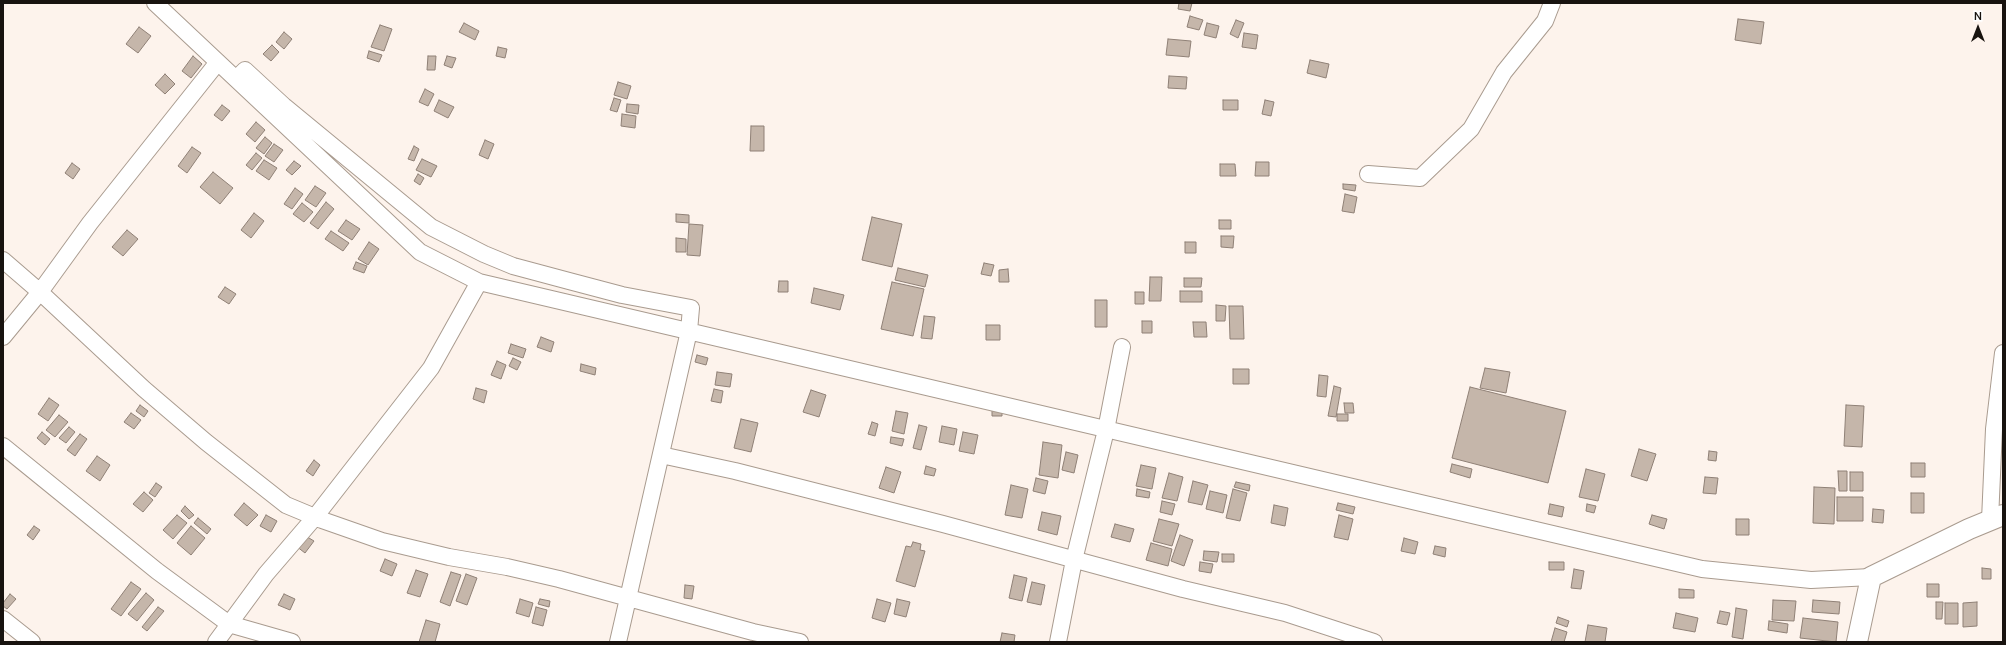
<!DOCTYPE html>
<style>
body{margin:0}
#map{position:relative;width:2006px;height:645px;overflow:hidden;background:#fdf3ec;font-family:Manrope,sans-serif}
canvas{display:block}
.frame{position:absolute;inset:0;border:4px solid #18130f;pointer-events:none}
.north{position:absolute;left:1958px;top:8px;width:40px;height:40px;-webkit-text-stroke:3px #fff;paint-order:stroke;rotate:0deg;font-size:11px;font-weight:700;line-height:16px;text-align:center;color:#18130f}
.north::after{content:'';display:block;margin:auto;width:14px;height:18px;background:#18130f;clip-path:polygon(50% 0,100% 100%,50% 72%,0 100%)}
</style>
<div id="map">
<canvas width="2006" height="645"></canvas>
<div class="frame"></div>
<div class="north">N</div>
</div>
<script>
const ctx = document.querySelector('canvas').getContext('2d');
ctx.lineJoin = 'round';
function fill(path, color) {
  ctx.fillStyle = color;
  ctx.fill(path, 'evenodd');
}
function poly(rows) {
  const path = new Path2D();
  for (const r of rows) {
    path.moveTo(r[0], r[1]);
    for (let i = 2; i < r.length; i += 2) path.lineTo(r[i], r[i + 1]);
  }
  return path;
}
function strokePath(path, color, width, dash) {
  ctx.strokeStyle = color;
  ctx.lineWidth = width;
  ctx.lineCap = dash ? 'butt' : 'round';
  ctx.setLineDash(dash || []);
  ctx.stroke(path);
}
const building = poly([
 [1179,3,1192,3,1190,11,1178,9,1179,3],
 [1190,16,1203,20,1199,30,1187,27,1190,16],
 [1738,19,1764,22,1761,44,1735,40,1738,19],
 [1236,20,1244,23,1238,38,1230,34,1236,20],
 [464,23,479,31,475,40,459,32,464,23],
 [1207,23,1219,26,1216,38,1204,35,1207,23],
 [380,25,392,29,384,51,371,47,380,25],
 [139,27,151,36,138,53,126,44,139,27],
 [284,32,292,39,284,49,276,42,284,32],
 [1244,33,1258,35,1256,49,1242,47,1244,33],
 [1168,39,1191,41,1189,57,1166,55,1168,39],
 [272,45,279,52,271,61,263,54,272,45],
 [498,47,507,49,505,58,496,56,498,47],
 [369,51,382,55,379,62,367,58,369,51],
 [193,56,202,64,191,78,182,71,193,56],
 [428,56,436,56,435,70,427,70,428,56],
 [447,56,456,58,452,68,444,65,447,56],
 [1310,60,1329,64,1326,78,1307,73,1310,60],
 [165,74,175,84,165,94,155,85,165,74],
 [1169,76,1187,77,1186,89,1168,88,1169,76],
 [618,82,631,86,627,99,614,95,618,82],
 [425,89,434,94,428,106,419,102,425,89],
 [614,98,621,100,617,112,610,110,614,98],
 [439,100,454,107,448,118,434,111,439,100],
 [1223,100,1238,100,1238,110,1223,110,1223,100],
 [1265,100,1274,102,1271,116,1262,114,1265,100],
 [627,104,639,105,638,114,626,112,627,104],
 [222,105,230,111,222,121,214,115,222,105],
 [622,114,636,116,635,128,621,126,622,114],
 [256,122,265,130,255,142,246,134,256,122],
 [751,126,764,126,764,151,750,151,751,126],
 [265,137,272,143,264,154,256,148,265,137],
 [485,140,494,144,488,159,479,155,485,140],
 [274,144,283,150,274,162,265,156,274,144],
 [414,146,419,149,414,161,408,159,414,146],
 [192,147,201,153,187,173,178,166,192,147],
 [256,153,262,158,252,170,246,165,256,153],
 [422,159,437,166,431,177,416,170,422,159],
 [264,160,277,168,269,180,256,171,264,160],
 [294,161,301,166,292,175,286,170,294,161],
 [1256,162,1269,162,1269,176,1255,176,1256,162],
 [72,163,80,169,73,179,65,173,72,163],
 [1220,164,1235,164,1236,176,1220,176,1220,164],
 [213,172,233,188,220,204,200,187,213,172],
 [418,174,424,178,420,185,414,181,418,174],
 [1343,184,1356,185,1355,191,1343,189,1343,184],
 [315,186,326,193,316,207,305,200,315,186],
 [295,188,303,194,292,209,284,204,295,188],
 [1345,194,1357,197,1354,213,1342,211,1345,194],
 [326,202,334,209,318,229,310,223,326,202],
 [302,203,313,212,304,222,293,214,302,203],
 [254,213,264,221,251,238,241,230,254,213],
 [676,214,689,215,689,223,676,222,676,214],
 [872,217,902,224,892,267,862,260,872,217],
 [346,220,360,229,352,240,338,231,346,220],
 [1219,220,1231,220,1231,229,1219,229,1219,220],
 [689,224,703,225,700,256,687,255,689,224],
 [127,230,138,239,123,256,112,247,127,230],
 [331,231,349,243,343,251,325,239,331,231],
 [1221,236,1234,236,1233,248,1221,247,1221,236],
 [676,238,686,239,686,252,676,252,676,238],
 [369,242,379,249,368,265,358,259,369,242],
 [1185,242,1196,242,1196,253,1185,253,1185,242],
 [356,262,367,266,364,273,353,269,356,262],
 [984,263,994,265,991,276,981,274,984,263],
 [898,268,928,275,925,287,895,280,898,268],
 [1008,269,1009,282,999,282,999,270,1008,269],
 [1150,277,1162,277,1161,301,1149,301,1150,277],
 [1184,278,1202,278,1201,287,1184,287,1184,278],
 [779,281,788,281,788,292,778,292,779,281],
 [892,282,924,289,913,336,881,329,892,282],
 [225,287,236,294,229,304,218,297,225,287],
 [814,288,844,295,840,310,811,303,814,288],
 [1180,291,1202,291,1202,302,1180,302,1180,291],
 [1135,292,1144,292,1144,304,1135,304,1135,292],
 [1095,300,1107,300,1107,327,1095,327,1095,300],
 [1216,305,1226,306,1225,321,1216,321,1216,305],
 [1229,306,1243,306,1244,339,1230,339,1229,306],
 [924,316,935,317,932,339,921,338,924,316],
 [1142,321,1152,321,1152,333,1142,333,1142,321],
 [1193,322,1206,322,1207,337,1194,337,1193,322],
 [986,325,1000,325,1000,340,986,340,986,325],
 [541,337,554,342,551,352,537,347,541,337],
 [511,344,526,349,523,358,508,353,511,344],
 [697,355,708,358,706,365,695,362,697,355],
 [513,358,521,362,517,370,509,366,513,358],
 [497,361,506,365,501,379,491,375,497,361],
 [581,364,596,368,595,375,580,371,581,364],
 [1485,368,1510,372,1506,393,1480,388,1485,368],
 [1233,369,1249,369,1249,384,1233,384,1233,369],
 [717,372,732,374,730,387,715,385,717,372],
 [1319,375,1328,376,1326,397,1317,396,1319,375],
 [1334,386,1341,388,1336,417,1328,416,1334,386],
 [1470,387,1566,411,1548,483,1452,458,1470,387],
 [476,388,487,391,484,403,473,399,476,388],
 [714,389,723,391,721,403,711,401,714,389],
 [811,390,826,395,819,417,803,412,811,390],
 [49,398,59,405,48,421,38,414,49,398],
 [1344,403,1353,403,1354,413,1345,413,1344,403],
 [140,405,148,411,144,417,136,411,140,405],
 [1846,405,1864,406,1862,447,1844,446,1846,405],
 [992,409,1002,409,1002,416,992,416,992,409],
 [896,411,908,413,904,434,892,431,896,411],
 [131,413,141,420,134,429,124,422,131,413],
 [1337,414,1348,414,1348,421,1337,421,1337,414],
 [59,415,68,422,55,437,46,430,59,415],
 [741,419,758,423,751,452,734,448,741,419],
 [872,422,878,424,875,436,868,434,872,422],
 [919,425,927,427,921,450,913,448,919,425],
 [942,426,957,429,954,445,939,442,942,426],
 [69,427,75,432,66,443,59,438,69,427],
 [42,432,50,439,45,445,37,438,42,432],
 [963,432,978,435,974,454,959,451,963,432],
 [80,434,87,439,75,456,67,450,80,434],
 [891,437,904,439,902,446,890,443,891,437],
 [1043,442,1062,445,1058,478,1039,475,1043,442],
 [1639,449,1656,454,1647,481,1631,476,1639,449],
 [1709,451,1717,452,1716,461,1708,460,1709,451],
 [1066,452,1078,455,1074,473,1062,470,1066,452],
 [97,456,110,465,100,481,86,471,97,456],
 [314,460,320,465,313,476,306,471,314,460],
 [1911,463,1925,463,1925,477,1911,477,1911,463],
 [1452,464,1472,469,1470,478,1450,472,1452,464],
 [1141,465,1156,468,1152,489,1136,486,1141,465],
 [926,466,936,469,934,476,924,474,926,466],
 [886,467,901,472,894,493,879,488,886,467],
 [1586,469,1605,474,1598,501,1579,497,1586,469],
 [1838,471,1847,471,1847,491,1839,491,1838,471],
 [1850,472,1863,472,1863,491,1850,491,1850,472],
 [1169,473,1183,477,1177,501,1162,498,1169,473],
 [1705,477,1718,478,1716,494,1703,493,1705,477],
 [1036,478,1048,481,1045,494,1033,491,1036,478],
 [1193,481,1208,485,1202,505,1188,502,1193,481],
 [1236,482,1250,485,1249,491,1234,487,1236,482],
 [156,483,162,487,155,497,149,493,156,483],
 [1011,485,1028,489,1022,518,1005,515,1011,485],
 [1814,487,1835,488,1834,524,1813,523,1814,487],
 [1137,489,1150,492,1149,498,1136,496,1137,489],
 [1233,489,1247,493,1240,521,1226,518,1233,489],
 [1210,491,1227,495,1223,513,1206,509,1210,491],
 [144,492,153,500,143,512,133,504,144,492],
 [1911,493,1924,493,1924,513,1911,513,1911,493],
 [1837,497,1863,497,1863,521,1837,521,1837,497],
 [1162,501,1175,504,1172,515,1160,512,1162,501],
 [244,503,258,515,247,526,234,515,244,503],
 [1338,503,1355,507,1353,514,1336,510,1338,503],
 [1550,504,1564,507,1562,517,1548,514,1550,504],
 [1587,504,1596,506,1594,513,1586,511,1587,504],
 [1274,505,1288,508,1285,526,1271,523,1274,505],
 [185,506,194,515,189,519,181,511,185,506],
 [1873,509,1884,510,1883,523,1872,522,1873,509],
 [1042,512,1061,516,1057,535,1038,530,1042,512],
 [177,515,187,523,173,539,163,530,177,515],
 [266,515,277,521,271,532,260,526,266,515],
 [1339,515,1353,519,1348,540,1334,537,1339,515],
 [1652,515,1667,519,1664,529,1649,524,1652,515],
 [198,518,211,529,207,534,194,523,198,518],
 [1159,519,1179,524,1172,546,1153,541,1159,519],
 [1736,519,1749,519,1749,535,1736,535,1736,519],
 [1115,524,1134,529,1130,542,1111,537,1115,524],
 [34,526,40,530,33,540,27,535,34,526],
 [191,526,205,538,191,555,177,543,191,526],
 [304,535,314,541,305,553,296,546,304,535],
 [1180,535,1193,540,1184,566,1171,561,1180,535],
 [1404,538,1418,542,1415,554,1401,551,1404,538],
 [913,542,921,544,920,550,925,551,915,587,896,581,906,546,911,547,913,542],
 [1151,543,1172,549,1168,566,1146,560,1151,543],
 [1435,546,1446,548,1445,557,1433,554,1435,546],
 [1204,551,1219,552,1217,562,1203,560,1204,551],
 [1222,554,1234,554,1234,562,1222,562,1222,554],
 [385,559,397,564,392,576,380,571,385,559],
 [1200,562,1213,564,1211,573,1199,571,1200,562],
 [1549,562,1564,562,1564,570,1549,570,1549,562],
 [1982,568,1991,569,1991,579,1982,579,1982,568],
 [1574,569,1584,571,1581,589,1571,588,1574,569],
 [416,570,428,574,420,597,407,593,416,570],
 [451,572,461,575,450,606,440,602,451,572],
 [466,574,477,578,467,605,456,601,466,574],
 [1014,575,1027,578,1022,601,1009,598,1014,575],
 [131,582,141,589,121,616,111,609,131,582],
 [1032,582,1045,585,1041,605,1027,602,1032,582],
 [1927,584,1939,584,1939,597,1927,597,1927,584],
 [685,585,694,586,692,599,684,598,685,585],
 [1679,589,1694,590,1694,598,1679,598,1679,589],
 [146,593,154,600,137,621,128,614,146,593],
 [10,594,16,599,7,609,3,606,3,603,10,594],
 [284,594,295,599,290,610,278,605,284,594],
 [520,599,533,603,529,617,516,613,520,599],
 [540,599,550,601,549,607,538,604,540,599],
 [877,599,891,603,885,622,872,618,877,599],
 [897,599,910,602,906,617,894,614,897,599],
 [1773,600,1796,601,1794,621,1772,620,1773,600],
 [1813,600,1840,602,1839,614,1812,612,1813,600],
 [1936,602,1943,602,1942,619,1936,619,1936,602],
 [1977,602,1977,626,1963,627,1963,603,1977,602],
 [1945,603,1958,603,1958,624,1945,624,1945,603],
 [158,607,164,611,147,631,142,627,158,607],
 [536,607,547,610,543,626,532,623,536,607],
 [1736,608,1747,610,1743,639,1732,637,1736,608],
 [1720,611,1730,613,1727,625,1717,623,1720,611],
 [1676,613,1698,618,1695,632,1673,628,1676,613],
 [1558,617,1569,621,1567,627,1556,623,1558,617],
 [1803,618,1838,622,1836,642,1800,638,1803,618],
 [426,620,440,624,435,642,419,642,426,620],
 [1769,621,1788,624,1787,633,1768,630,1769,621],
 [1588,625,1607,628,1605,642,1585,642,1588,625],
 [1555,628,1567,632,1564,642,1551,642,1555,628],
 [1002,633,1015,635,1014,642,1000,642,1002,633]
]);
const minor = poly([
 [155,3,420,252,479,282,1702,569,1811,580,1871,577],
 [236,79,245,70,284,106,431,227,484,254,513,266,569,281,622,295,691,308,689,331,618,642],
 [1368,174,1420,178,1471,129,1504,72,1545,21,1552,3],
 [3,260,40,292,144,389,206,442,286,505,322,520,382,541,449,557,507,567,559,579,753,632,800,642],
 [3,337,40,292,90,223,218,62],
 [3,446,157,571,229,624,292,642],
 [661,455,735,471,943,524,1183,589,1285,613,1374,642],
 [1990,520,1994,429,2003,353],
 [3,619,32,642],
 [216,642,266,574,315,517,431,368,479,282],
 [1058,642,1074,560,1106,430,1122,347]
]);
const tertiary = poly([
 [1857,642,1871,577,1969,529,2003,515]
]);
fill(building, '#c5b6aa');
strokePath(building, '#8f8076', 1);
strokePath(minor, '#a99b8f', 18);
strokePath(tertiary, '#a99b8f', 22);
strokePath(minor, '#fff', 16);
strokePath(tertiary, '#fff', 20);
</script>
